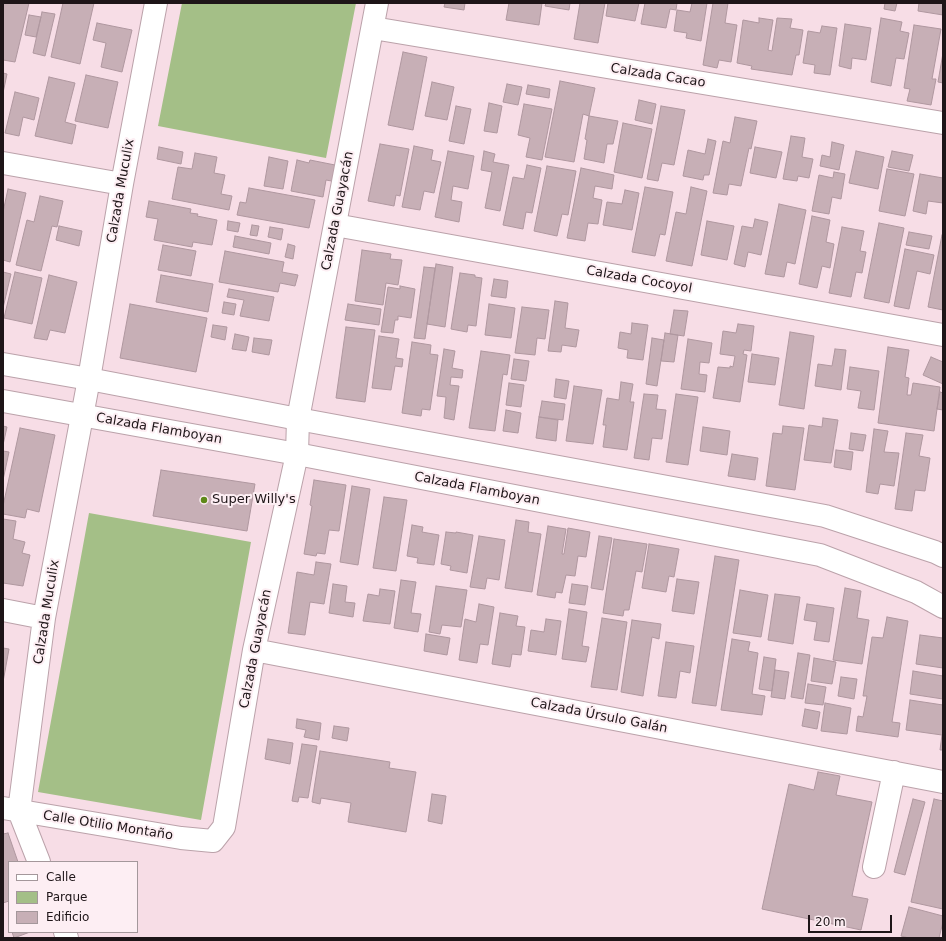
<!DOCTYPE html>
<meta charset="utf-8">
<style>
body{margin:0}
#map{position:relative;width:946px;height:941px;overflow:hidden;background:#f7dde6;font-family:"DejaVu Sans",sans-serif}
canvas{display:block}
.frame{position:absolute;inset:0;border:4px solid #1e1518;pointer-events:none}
.legend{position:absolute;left:8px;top:861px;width:130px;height:72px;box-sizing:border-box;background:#fdeef3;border:1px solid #a4979b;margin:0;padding:5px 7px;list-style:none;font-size:12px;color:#1e1518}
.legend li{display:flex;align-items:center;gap:8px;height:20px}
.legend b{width:20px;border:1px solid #a4979b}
.scale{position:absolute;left:808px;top:915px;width:84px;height:18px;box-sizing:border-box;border:2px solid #1e1518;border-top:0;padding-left:5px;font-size:12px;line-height:14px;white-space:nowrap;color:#1e1518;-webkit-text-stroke:3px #fdeef3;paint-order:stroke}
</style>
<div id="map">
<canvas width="946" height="941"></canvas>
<div class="frame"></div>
<ul class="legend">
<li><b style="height:5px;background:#fff"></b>Calle</li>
<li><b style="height:11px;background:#a4bf87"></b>Parque</li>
<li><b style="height:11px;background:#c7afb6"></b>Edificio</li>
</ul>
<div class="scale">20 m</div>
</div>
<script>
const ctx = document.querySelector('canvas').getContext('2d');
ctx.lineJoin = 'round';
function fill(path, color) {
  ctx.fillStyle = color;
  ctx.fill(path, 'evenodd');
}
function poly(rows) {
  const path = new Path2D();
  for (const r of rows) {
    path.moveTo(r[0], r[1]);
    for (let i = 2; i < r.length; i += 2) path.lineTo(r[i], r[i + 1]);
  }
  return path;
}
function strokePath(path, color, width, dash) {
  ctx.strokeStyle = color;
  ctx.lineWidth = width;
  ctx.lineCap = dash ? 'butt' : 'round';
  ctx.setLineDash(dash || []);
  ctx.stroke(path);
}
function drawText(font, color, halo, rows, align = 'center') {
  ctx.font = font + ' "DejaVu Sans",sans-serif';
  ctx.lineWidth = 4;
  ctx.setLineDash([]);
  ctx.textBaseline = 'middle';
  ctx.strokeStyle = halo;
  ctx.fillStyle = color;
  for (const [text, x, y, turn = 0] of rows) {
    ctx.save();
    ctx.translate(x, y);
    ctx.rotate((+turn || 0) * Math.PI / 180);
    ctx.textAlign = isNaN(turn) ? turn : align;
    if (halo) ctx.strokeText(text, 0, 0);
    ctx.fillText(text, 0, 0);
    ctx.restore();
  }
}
const green = poly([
 [182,3,356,3,326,158,158,126],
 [89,513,251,542,201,820,38,792]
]);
const building = poly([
 [3,3,29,3,15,62,3,60,3,3],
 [63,3,94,3,80,64,51,57,63,3],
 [445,3,465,3,464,10,444,7,445,3],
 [509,3,542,3,539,25,506,20,509,3],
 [546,3,570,3,569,10,545,6,546,3],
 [580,3,605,3,598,43,574,39,580,3],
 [608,3,639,3,635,21,606,16,608,3],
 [645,3,677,3,676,10,670,9,666,28,641,24,645,3],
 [692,3,707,3,701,41,686,38,687,33,674,31,677,10,690,12,692,3],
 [713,3,728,3,725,23,737,25,731,62,719,60,717,68,703,65,713,3],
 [885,3,897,3,895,11,884,9,885,3],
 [919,3,943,3,943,15,918,11,919,3],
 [42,12,55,14,45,56,33,53,42,12],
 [29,15,41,17,36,37,25,35,29,15],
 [759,18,773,20,768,50,772,51,777,18,792,19,790,28,803,30,799,55,796,55,792,75,751,69,752,66,737,63,743,20,759,23,759,18],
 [881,18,902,22,900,31,909,33,904,59,896,58,891,86,871,82,881,18],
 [97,23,132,30,122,72,101,67,106,43,93,40,97,23],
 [845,24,871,28,866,60,852,58,851,69,839,66,845,24],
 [914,25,941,29,932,79,936,79,931,105,907,101,910,89,904,88,914,25],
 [822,26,837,28,830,75,814,73,815,65,803,63,808,31,820,33,822,26],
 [403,52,427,57,413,130,388,125,403,52],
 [943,53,943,83,938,82,943,53],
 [3,73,7,74,3,93,3,73],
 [86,75,118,82,108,128,75,121,86,75],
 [49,77,75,83,65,122,76,125,72,144,35,136,49,77],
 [560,81,595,88,589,116,583,114,574,162,545,157,560,81],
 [432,82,454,87,447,120,425,116,432,82],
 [507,84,522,87,518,105,503,102,507,84],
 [528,85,550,89,549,98,526,94,528,85],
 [15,92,39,98,34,120,23,117,19,136,5,133,15,92],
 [639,100,656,104,652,124,635,120,639,100],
 [489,103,502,106,497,133,484,131,489,103],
 [524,104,552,109,542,160,526,157,530,138,518,135,524,104],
 [456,106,471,109,464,144,449,141,456,106],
 [661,106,685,110,674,165,662,163,658,181,647,179,661,106],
 [589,116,618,121,613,144,607,144,604,163,584,159,587,140,585,139,589,116],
 [735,117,757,121,751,149,749,148,741,186,729,184,727,195,713,193,723,141,730,143,735,117],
 [623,123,652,129,642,178,614,172,623,123],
 [791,136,805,138,802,157,813,159,809,178,798,176,797,181,783,179,791,136],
 [708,139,716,141,709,175,704,175,703,180,683,176,688,150,705,154,708,139],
 [832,142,844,145,839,170,820,166,822,155,830,157,832,142],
 [380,144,409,149,400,196,396,195,394,206,368,201,380,144],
 [414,146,433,150,431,160,441,162,434,193,424,191,420,210,402,207,414,146],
 [159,147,183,152,181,164,157,159,159,147],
 [755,147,782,152,776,178,750,173,755,147],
 [448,151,474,156,468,189,453,186,451,200,462,202,459,222,435,217,448,151],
 [484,151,495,154,493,162,509,165,500,211,485,208,492,172,481,170,484,151],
 [856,151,884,157,878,189,849,183,856,151],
 [892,151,913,155,909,171,888,167,892,151],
 [195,153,217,157,214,173,225,175,221,194,232,196,229,210,172,199,178,167,192,169,195,153],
 [269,157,288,161,283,189,264,186,269,157],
 [297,160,309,163,310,160,340,166,337,182,326,180,323,197,291,191,297,160],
 [527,165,541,168,532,213,526,212,523,229,503,225,513,177,524,179,527,165],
 [547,166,576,171,568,215,562,214,557,236,534,231,547,166],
 [581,168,614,175,612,189,595,186,593,198,602,200,598,224,588,223,585,241,567,238,581,168],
 [887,169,914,174,905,216,879,211,887,169],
 [834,172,845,174,841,199,832,197,829,214,812,211,819,175,833,178,834,172],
 [920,174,943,178,943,203,928,201,926,214,913,211,920,174],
 [645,187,673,192,665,235,660,234,655,256,632,252,645,187],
 [691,187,707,191,692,266,666,261,676,212,686,214,691,187],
 [249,188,315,200,309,228,237,215,240,202,246,203,249,188],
 [8,189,26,193,10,262,3,260,3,212,8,189],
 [625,190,639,193,632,230,603,225,607,202,622,204,625,190],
 [40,196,63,201,57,227,52,226,41,271,16,265,27,220,34,222,40,196],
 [149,201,191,209,190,213,198,214,197,216,217,220,212,245,193,242,192,247,154,240,158,219,146,217,149,201],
 [779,204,806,210,795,264,787,262,784,277,765,274,779,204],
 [812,216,830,220,826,242,834,244,830,268,822,266,817,288,799,284,812,216],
 [755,219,768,222,761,255,748,252,745,267,734,264,742,226,753,228,755,219],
 [228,221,240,223,238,232,227,230,228,221],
 [707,221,734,226,727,260,701,255,707,221],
 [879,223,904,228,889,303,864,298,879,223],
 [252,225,259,226,257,236,250,235,252,225],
 [59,226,82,231,79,246,56,240,59,226],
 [270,227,283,229,281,240,268,237,270,227],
 [842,227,864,231,860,251,866,252,862,273,856,272,851,297,829,293,842,227],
 [909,232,932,236,929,249,906,245,909,232],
 [942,235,943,235,943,310,928,307,942,235],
 [235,236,271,243,269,254,233,247,235,236],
 [288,244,295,246,293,259,285,257,288,244],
 [163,245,196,251,191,276,158,270,163,245],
 [905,249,934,255,930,274,917,271,909,309,894,306,905,249],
 [362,250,391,254,390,259,402,260,398,285,386,283,383,305,355,301,362,250],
 [225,251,284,262,282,272,298,275,295,286,280,283,278,292,219,282,225,251],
 [436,264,453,267,445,327,427,324,436,264],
 [424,267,435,268,425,339,414,338,424,267],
 [3,272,11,274,3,308,3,272],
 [15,272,42,278,32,324,4,318,15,272],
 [460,273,475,275,475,277,482,278,476,326,468,325,467,332,451,329,460,273],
 [49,275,77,282,65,333,50,330,47,340,34,338,49,275],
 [161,275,213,284,208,312,156,302,161,275],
 [494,279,508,281,506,298,491,296,494,279],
 [400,286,415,289,411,318,398,316,398,320,395,320,393,333,381,332,388,287,400,289,400,286],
 [229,289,274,297,269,321,240,316,244,300,227,297,229,289],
 [555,301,568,303,565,328,579,330,576,347,562,345,561,352,548,351,555,301],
 [224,302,236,304,234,315,222,313,224,302],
 [130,304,207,318,196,372,120,358,130,304],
 [348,304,381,309,379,325,345,320,348,304],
 [489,304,515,308,511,338,485,335,489,304],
 [522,307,549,310,545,339,537,338,535,355,515,353,522,307],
 [674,310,688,311,684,336,670,334,674,310],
 [632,323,648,325,643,360,627,358,628,350,618,348,620,332,631,334,632,323],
 [738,324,754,326,751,351,744,350,743,354,747,355,740,402,713,398,718,367,730,368,730,366,733,367,735,356,720,354,723,331,736,333,738,324],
 [213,325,227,327,225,340,211,337,213,325],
 [346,327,375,330,365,402,336,398,346,327],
 [790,332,814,336,804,409,779,405,790,332],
 [665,333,678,335,674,362,661,361,665,333],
 [235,334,249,337,246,351,232,349,235,334],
 [379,336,399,339,396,358,403,359,402,367,395,366,391,390,372,388,379,336],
 [254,338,272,340,269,355,252,352,254,338],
 [652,338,664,340,657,386,646,384,652,338],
 [688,339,712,343,709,363,700,362,699,374,707,375,705,392,681,389,688,339],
 [412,342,431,345,430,354,438,355,430,410,422,409,421,416,402,413,412,342],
 [888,347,909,350,905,377,909,378,907,395,911,395,913,383,940,387,934,431,878,423,888,347],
 [444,349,455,351,452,368,463,370,462,378,451,377,450,385,459,386,454,420,444,418,446,397,437,396,444,349],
 [835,349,846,350,841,390,815,386,818,364,832,366,835,349],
 [481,351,510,355,507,375,503,374,495,431,469,428,481,351],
 [752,354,779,358,775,385,748,382,752,354],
 [931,357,943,362,943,384,923,375,931,357],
 [514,359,529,361,526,381,511,379,514,359],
 [850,367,879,371,874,410,858,408,861,391,847,389,850,367],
 [556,379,569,381,566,399,554,397,556,379],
 [621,382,633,384,630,402,634,402,627,450,603,447,606,425,603,425,607,398,619,400,621,382],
 [509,383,524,385,521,407,506,405,509,383],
 [574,386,602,390,593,444,566,441,574,386],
 [940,392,943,393,943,410,937,409,940,392],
 [644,394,658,395,656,409,666,410,662,439,652,438,649,460,634,458,644,394],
 [676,394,698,397,688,465,666,462,676,394],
 [542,401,565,404,563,420,539,417,542,401],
 [506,410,521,413,518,433,503,431,506,410],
 [539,417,558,420,556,441,536,438,539,417],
 [823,418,838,420,831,463,804,460,809,425,822,427,823,418],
 [3,426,7,427,3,445,3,426],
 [783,426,804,428,795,490,766,486,773,433,782,434,783,426],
 [703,427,730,431,727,455,700,451,703,427],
 [20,428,55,435,39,512,27,509,25,518,3,514,3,506,20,428],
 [874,429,888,431,884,452,899,453,894,486,880,484,878,494,866,492,874,429],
 [851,433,866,435,863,451,849,449,851,433],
 [906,433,923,435,919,456,930,458,925,491,915,490,912,511,895,509,906,433],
 [836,450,853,452,851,470,834,467,836,450],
 [3,451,9,452,3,480,3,451],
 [732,454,758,458,755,480,728,476,732,454],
 [161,470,255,484,247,531,153,516,161,470],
 [314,480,346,485,339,531,329,530,325,554,317,553,316,556,304,554,312,506,310,505,314,480],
 [352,486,370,489,358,565,340,562,352,486],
 [384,497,407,500,396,571,373,568,384,497],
 [3,519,16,521,13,539,25,542,22,553,30,555,23,586,3,583,3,519],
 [516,520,529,522,528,532,541,534,532,592,505,588,516,520],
 [412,525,423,527,422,532,439,535,434,565,417,563,418,558,407,556,412,525],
 [548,526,566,529,562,554,564,554,568,528,590,532,586,557,578,556,575,576,566,575,562,593,556,592,555,598,537,595,548,526],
 [446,532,456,533,456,532,473,535,467,573,450,570,451,566,441,564,446,532],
 [479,536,505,540,499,580,487,578,485,589,470,587,479,536],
 [599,536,612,538,603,590,591,588,599,536],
 [614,539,647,544,642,572,636,571,629,610,624,610,623,616,603,613,614,539],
 [649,544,679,549,674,577,669,576,666,592,642,588,649,544],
 [715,556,739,560,716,706,692,703,715,556],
 [316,562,331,564,324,604,310,602,305,635,288,633,297,572,314,575,316,562],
 [677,579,699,582,694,614,672,611,677,579],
 [401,580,416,582,411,613,421,614,418,632,394,628,401,580],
 [333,584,347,586,345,602,355,603,353,617,329,613,333,584],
 [572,584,588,586,585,605,569,603,572,584],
 [436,586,467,590,461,627,442,625,440,634,429,632,436,586],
 [845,588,861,591,857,618,869,620,862,664,833,660,845,588],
 [380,589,395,591,390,624,363,621,368,594,379,596,380,589],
 [740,590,768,595,761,637,733,633,740,590],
 [775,594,800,597,793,644,768,640,775,594],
 [479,604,494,607,488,645,480,644,477,663,459,660,465,619,476,622,479,604],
 [807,604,834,608,829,642,814,640,817,622,804,620,807,604],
 [569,609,587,612,582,646,589,647,586,662,562,659,569,609],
 [500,613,518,616,516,626,525,627,521,655,512,654,510,667,492,664,500,613],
 [887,617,908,621,892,722,900,723,898,737,856,731,858,716,863,717,867,696,863,696,872,637,883,638,887,617],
 [602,618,627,622,617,690,591,687,602,618],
 [546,619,561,621,556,655,528,651,531,630,544,632,546,619],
 [632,620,661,624,659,639,652,637,643,696,621,692,632,620],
 [426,634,450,638,447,655,424,651,426,634],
 [920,635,943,638,943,668,916,664,920,635],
 [732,639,750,642,748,651,758,653,752,694,765,696,762,715,721,710,732,639],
 [666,642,694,646,690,673,680,671,676,698,658,696,666,642],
 [3,648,9,649,3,682,3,648],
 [798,653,810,655,803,699,791,697,798,653],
 [764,657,776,659,772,691,759,689,764,657],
 [814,658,836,662,832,684,811,681,814,658],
 [775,670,789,672,785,699,771,697,775,670],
 [913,671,943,676,943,699,910,694,913,671],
 [841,677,857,679,854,699,838,696,841,677],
 [808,684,826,687,823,705,805,703,808,684],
 [910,700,943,705,943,750,940,750,942,735,906,730,910,700],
 [825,703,851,708,847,734,821,731,825,703],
 [805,709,820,712,817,729,802,726,805,709],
 [297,719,321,723,319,740,304,737,306,730,296,728,297,719],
 [334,726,349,728,347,741,332,738,334,726],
 [268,739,293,743,290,764,265,759,268,739],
 [302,744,317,746,308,798,299,797,298,802,292,801,302,744],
 [320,751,390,762,389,768,416,772,406,832,348,822,351,803,321,798,320,804,312,802,320,751],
 [818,772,840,776,836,795,872,802,852,896,868,899,861,930,762,909,789,784,814,790,818,772],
 [432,794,446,796,442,824,428,821,432,794],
 [913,799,925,802,905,875,894,872,913,799],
 [934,799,943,801,943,909,911,902,934,799],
 [8,833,18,862,9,862,9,901,3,903,3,834,8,833],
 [909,907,943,916,943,922,939,938,909,938,901,936,909,907],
 [12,932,30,932,14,938,12,932]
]);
const minor = poly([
 [373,28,943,123],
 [3,163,122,184],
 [335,225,943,335],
 [3,610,44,618],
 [254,650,943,782],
 [3,808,181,838,213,841,224,827,254,650,297,454,298,419,377,3],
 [39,862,19,811,44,618,89,379,122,184,156,3],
 [874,867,894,772],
 [65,932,67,938]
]);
const major = poly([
 [3,364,89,379,298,419,825,516,935,552,943,556],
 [3,401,297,454,820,555,916,592,943,607]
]);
const markers = [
 [204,500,4,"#5e8918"]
];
const streetNames = [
 ["Calzada Cacao",658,76,9],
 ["Calzada Muculix",121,191,-80],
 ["Calzada Guayacán",338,211,-79],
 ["Calzada Cocoyol",639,280,10],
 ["Calzada Flamboyan",159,429,10],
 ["Calzada Flamboyan",477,489,11],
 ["Calzada Muculix",47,612,-81],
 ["Calzada Guayacán",256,649,-79],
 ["Calzada Úrsulo Galán",599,716,11],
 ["Calle Otilio Montaño",108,826,9]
];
const poiNames = [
 ["Super Willy's",212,500]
];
fill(green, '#a4bf87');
fill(building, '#c7afb6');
strokePath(building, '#af979f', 1);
strokePath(minor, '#bba2aa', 24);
strokePath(major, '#bba2aa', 24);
strokePath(minor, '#fff', 22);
strokePath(major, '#fff', 22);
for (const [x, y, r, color] of markers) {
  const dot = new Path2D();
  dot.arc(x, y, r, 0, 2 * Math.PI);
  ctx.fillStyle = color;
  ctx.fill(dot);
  strokePath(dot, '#fdeef3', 1.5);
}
drawText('13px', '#1e1518', '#fdeef3', streetNames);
drawText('13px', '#1e1518', '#fdeef3', poiNames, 'left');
</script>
